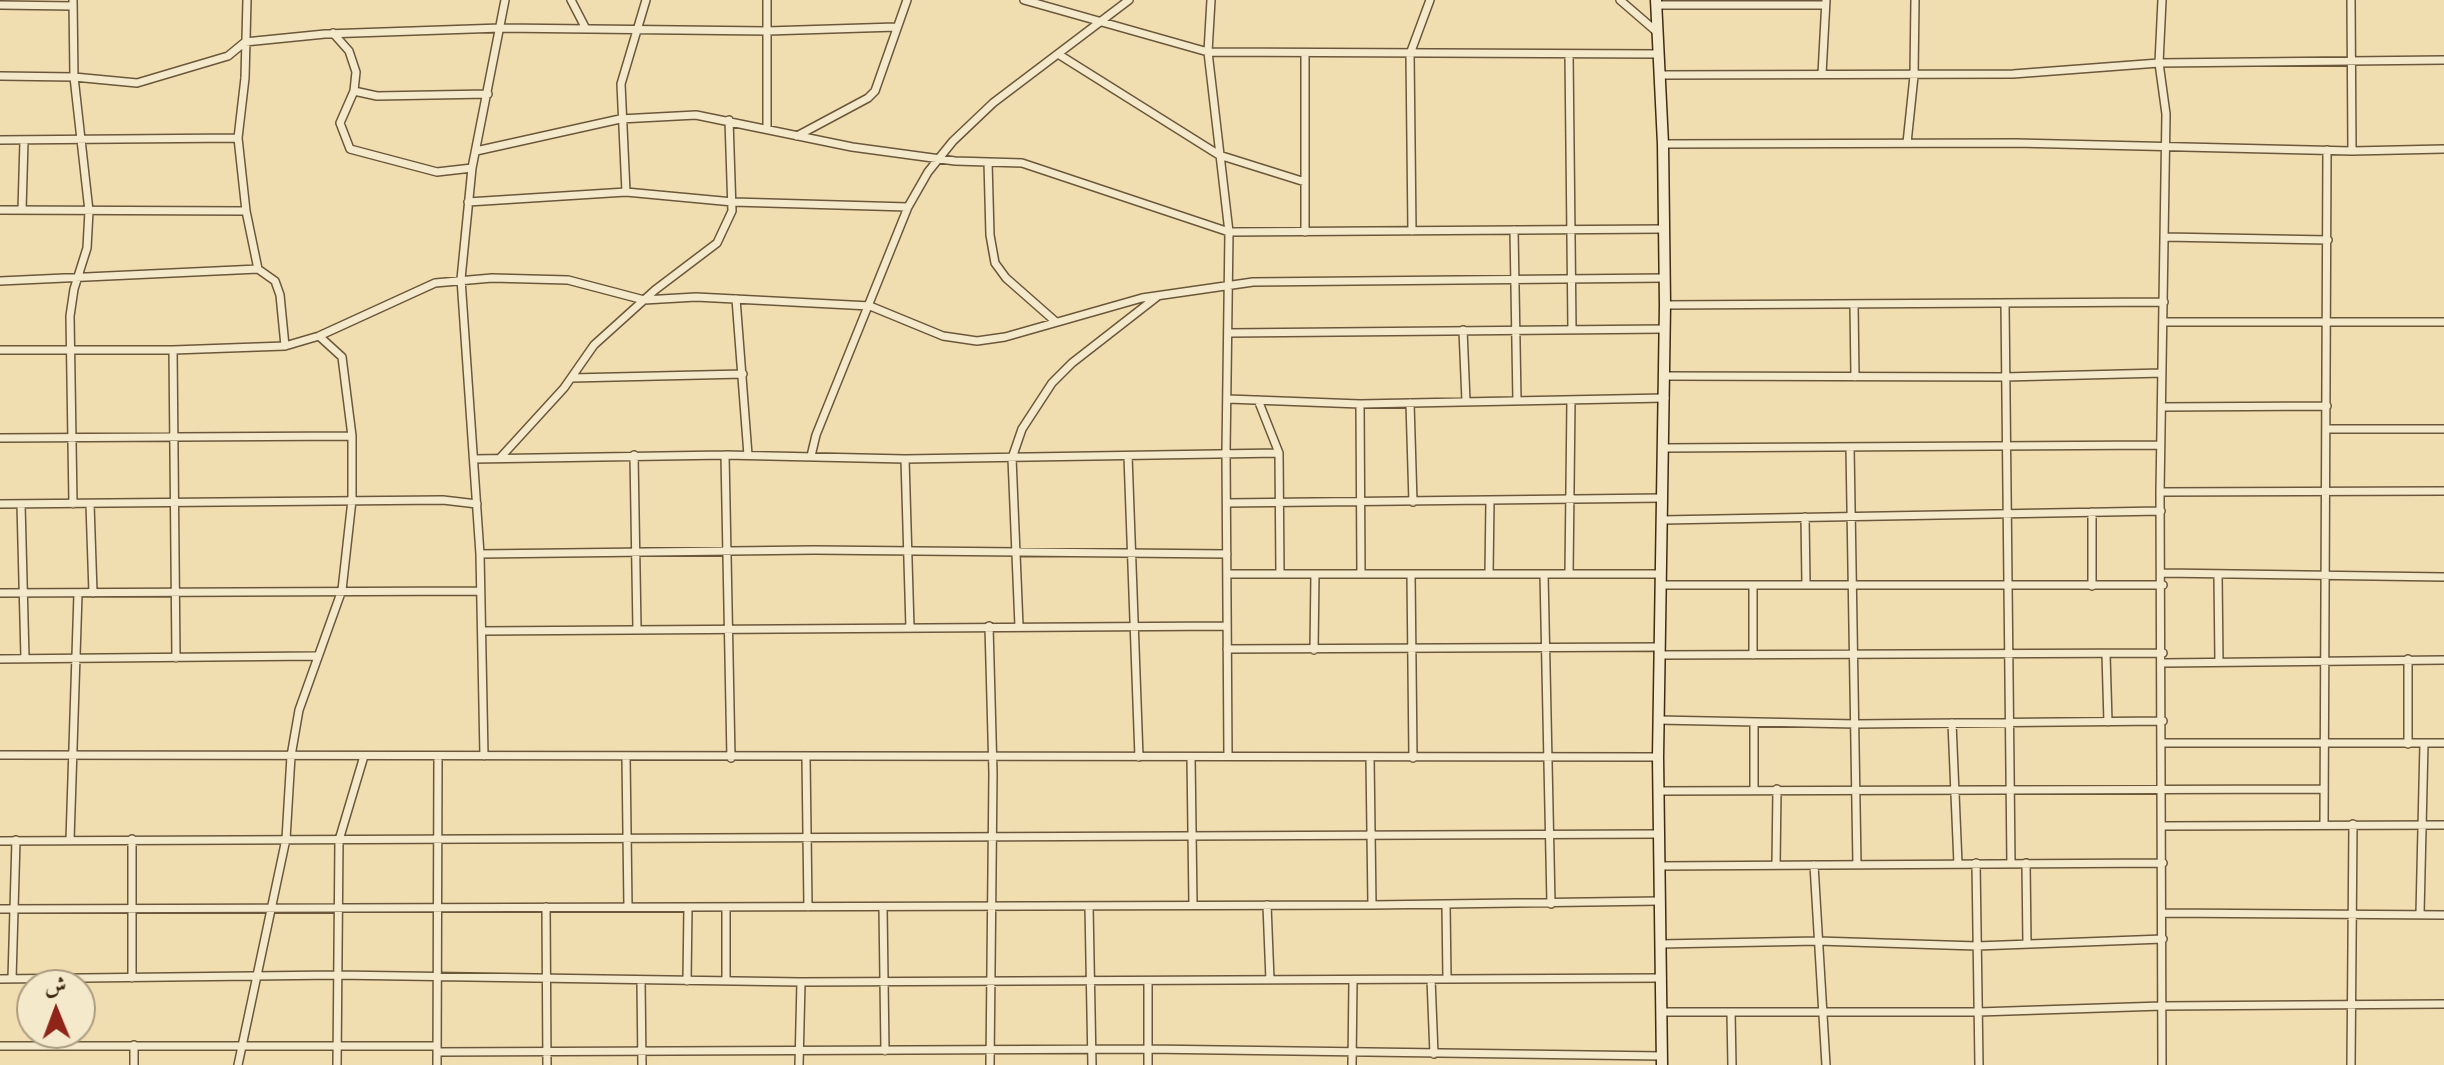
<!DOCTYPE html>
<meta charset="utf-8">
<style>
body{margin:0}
#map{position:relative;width:2444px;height:1065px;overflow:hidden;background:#f0ddb0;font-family:"Libre Bodoni",Amiri,serif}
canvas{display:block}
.north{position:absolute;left:16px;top:969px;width:80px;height:80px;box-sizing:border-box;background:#f5e9cc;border:2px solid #ac9d82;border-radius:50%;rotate:359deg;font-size:22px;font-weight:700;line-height:32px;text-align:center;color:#3f2c12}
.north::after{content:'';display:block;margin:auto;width:28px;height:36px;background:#8f2418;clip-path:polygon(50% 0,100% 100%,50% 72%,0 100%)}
</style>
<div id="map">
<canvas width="2444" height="1065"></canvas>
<div class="north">ش</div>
</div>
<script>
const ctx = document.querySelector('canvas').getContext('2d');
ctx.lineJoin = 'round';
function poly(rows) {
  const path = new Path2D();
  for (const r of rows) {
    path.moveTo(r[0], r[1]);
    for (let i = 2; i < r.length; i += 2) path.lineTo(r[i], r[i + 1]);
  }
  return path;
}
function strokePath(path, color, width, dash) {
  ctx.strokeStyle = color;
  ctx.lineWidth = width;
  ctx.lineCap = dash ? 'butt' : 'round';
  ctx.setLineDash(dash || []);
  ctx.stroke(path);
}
const street = poly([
 [73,0,74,77,89,211,87,248,74,289,70,316,73,504],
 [247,0,245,78,238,138,246,211,258,269,275,281,280,295,285,346],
 [571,0,585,27],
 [767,0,767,128],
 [1024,0,1208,52,1659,54],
 [1211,0,1208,52,1229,232,1226,452,1228,756],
 [1620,0,1657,32],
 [2162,0,2159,63,2166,114,2160,492,2162,1065],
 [2351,0,2352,151],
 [0,5,73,6],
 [1656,5,1825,5],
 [333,33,349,51,356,72,354,91,340,123,350,149,437,172,472,168],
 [1058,54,1219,155,1305,182],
 [1569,54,1572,329],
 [1822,74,1826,0],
 [1660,75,2013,74,2159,63,2444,60],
 [0,76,74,77,137,83,228,56,245,42,325,34,501,28,767,31,896,27],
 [354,91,377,96,488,94],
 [797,136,868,98,875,91,907,0],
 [0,140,238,138],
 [1907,143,1914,76,1915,0],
 [1663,144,2016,143,2352,151,2444,149],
 [476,151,620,119,696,115,852,147,955,161,1022,163,1229,232,1664,229],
 [988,162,990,235,995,263,1006,278,1056,322],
 [626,192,621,84,646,0],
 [468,202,626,192,733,202,908,207],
 [0,210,246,211],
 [22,210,24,141],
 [1514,230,1517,401],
 [1412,231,1410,54,1430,0],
 [1305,232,1305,55],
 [2165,237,2328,240],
 [0,281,258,269],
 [736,299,748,455],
 [1854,304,1855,377],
 [2005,304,2011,863],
 [1665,305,2164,302],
 [2164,322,2444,322],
 [1463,330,1466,401],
 [1229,333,1665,329],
 [0,350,173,350,285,346,319,336,435,283,492,278,568,280,644,300,696,297,870,306,943,336,977,341,1005,337,1142,298,1253,282,1665,278],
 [173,350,176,658],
 [1665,376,2005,377,2162,373],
 [572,378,743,374],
 [1228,399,1360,404,1665,398],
 [1258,400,1279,453,1280,574],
 [1410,403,1413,502],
 [1360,404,1361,574],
 [2162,407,2327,406],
 [2327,429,2444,429],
 [0,438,352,436],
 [1850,447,1857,865],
 [1664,448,2160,445],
 [634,455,637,629],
 [725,455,731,758],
 [811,456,816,435,908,207,928,172,953,141,993,103,1129,0],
 [1128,456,1139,757],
 [500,458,564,388,594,345,655,290,717,243,732,211,729,120],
 [474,459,725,455,905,459,1279,453],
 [905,459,910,628],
 [2160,492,2444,491],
 [1227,503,1663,498],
 [0,504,443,500,477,504],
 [21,504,25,658],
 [90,504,93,593],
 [1805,517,1806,584],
 [1662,520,2161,511],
 [480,554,814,550,1227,554],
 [2163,573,2444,577],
 [1228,574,1661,574],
 [1411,574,1413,758],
 [1489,574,1490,501],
 [1544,574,1551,904],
 [1569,574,1571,401],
 [2218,575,2219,662],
 [1661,585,2163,585],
 [2092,586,2092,512],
 [0,593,480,591],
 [989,626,993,773,990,1065],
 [1019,626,1012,458,1022,429,1052,383,1072,363,1158,296],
 [482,631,1227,626],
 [1227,649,1660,647],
 [1314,650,1315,574],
 [2106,654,2108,722],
 [1660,655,2163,653],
 [1753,655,1753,585],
 [0,659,315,656],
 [2408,659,2408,744],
 [2163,663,2444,660],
 [1658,720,1856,724,2163,721],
 [1952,723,1958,864],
 [2163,743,2444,743],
 [0,755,1658,757],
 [484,756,480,554,461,279,472,168,505,0],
 [626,757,628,907],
 [1191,757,1193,905],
 [806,758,808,907],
 [1370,758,1372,905],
 [1754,789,1754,722],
 [1658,791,2324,789],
 [2324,825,2327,150],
 [2163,826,2444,825],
 [132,839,132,978],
 [70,840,78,594],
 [0,841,1659,834],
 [1976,863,1979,1065],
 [2026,863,2027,944],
 [1776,865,1777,789],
 [1814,865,1826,1065],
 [1659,866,2163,863],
 [1267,905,1270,980],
 [1446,905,1447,979],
 [1089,906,1092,1065],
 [546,907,547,1065],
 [726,907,726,981],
 [883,908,885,1051],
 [0,909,1372,905,1660,901],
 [2163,913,2444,915],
 [2420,914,2424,743],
 [1660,944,1818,941,1977,946,2163,939],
 [0,979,337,975,801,982,1662,978],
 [12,979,16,840],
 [1431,979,1434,1054],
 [641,981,642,1065],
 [687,981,688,907],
 [1661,1012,1978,1012,2162,1006,2444,1004],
 [1731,1012,1732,1065],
 [70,1033,70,1046],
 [0,1046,437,1046],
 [437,1052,1147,1049,1662,1056],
 [134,1065,134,1045],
 [238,1065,286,839,291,756,299,710,342,590,352,500,352,436,342,357,319,336],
 [337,1065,339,840,364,756],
 [437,1065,438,756],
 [799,1065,801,982],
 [1148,1065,1148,982],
 [1352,1065,1353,981],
 [2351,1065,2353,824]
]);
const secondary = poly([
 [1656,0,1663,144,1665,305,1658,757,1662,1065]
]);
strokePath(street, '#6b583a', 10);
strokePath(secondary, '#3f2c12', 13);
strokePath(street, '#f5e9cc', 7);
strokePath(secondary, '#f5e9cc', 10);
</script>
